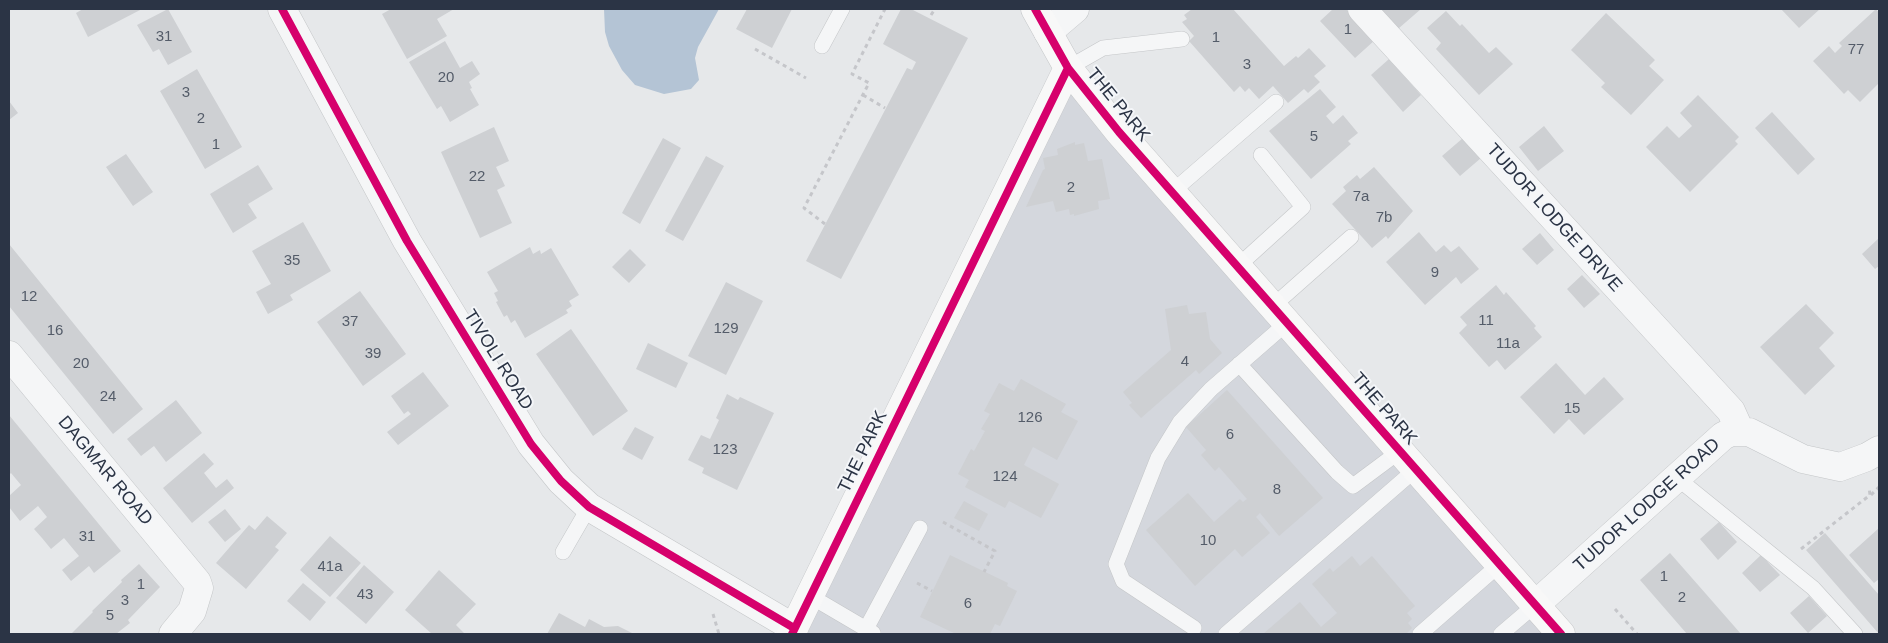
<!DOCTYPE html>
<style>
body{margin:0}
#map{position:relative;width:1888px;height:643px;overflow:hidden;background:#e6e8ea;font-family:Helvetica,sans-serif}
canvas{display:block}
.frame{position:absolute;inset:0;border:10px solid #2b3445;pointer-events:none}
</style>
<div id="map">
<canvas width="1888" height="643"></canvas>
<div class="frame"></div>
</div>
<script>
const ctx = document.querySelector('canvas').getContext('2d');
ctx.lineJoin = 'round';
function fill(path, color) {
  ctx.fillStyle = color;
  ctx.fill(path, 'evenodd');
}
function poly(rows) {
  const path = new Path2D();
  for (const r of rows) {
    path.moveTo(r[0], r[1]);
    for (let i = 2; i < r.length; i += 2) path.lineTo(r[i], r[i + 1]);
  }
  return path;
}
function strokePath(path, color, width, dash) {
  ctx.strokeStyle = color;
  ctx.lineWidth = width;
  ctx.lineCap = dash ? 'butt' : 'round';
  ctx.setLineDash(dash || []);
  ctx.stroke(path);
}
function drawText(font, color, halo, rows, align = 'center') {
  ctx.font = font + ' Helvetica,sans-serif';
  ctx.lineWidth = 4;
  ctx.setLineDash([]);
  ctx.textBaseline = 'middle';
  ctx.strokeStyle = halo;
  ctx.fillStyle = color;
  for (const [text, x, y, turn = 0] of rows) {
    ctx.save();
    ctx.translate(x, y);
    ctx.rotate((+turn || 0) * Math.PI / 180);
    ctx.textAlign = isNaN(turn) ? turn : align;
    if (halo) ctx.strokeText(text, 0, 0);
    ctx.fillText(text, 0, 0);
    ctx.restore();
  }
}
const built = poly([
 [1068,68,1561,634,791,634]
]);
const water = poly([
 [604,9,719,9,698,47,695,58,699,80,691,89,664,94,635,85,622,70,609,46,605,32]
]);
const building = poly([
 [83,9,142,9,88,37,76,13],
 [168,9,192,52,168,65,159,49,153,52,137,25],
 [391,9,454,9,437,19,447,36,407,59,382,14],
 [747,9,792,9,772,48,736,29],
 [901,9,911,9,968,38,841,279,806,261,907,68,912,70,916,62,883,44],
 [1192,9,1233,9,1284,66,1296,56,1298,58,1309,48,1326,66,1314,76,1320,82,1308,93,1304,89,1288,103,1273,86,1259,99,1249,88,1245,92,1240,86,1234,92,1189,41,1194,36,1182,22,1187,19,1184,15],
 [1333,9,1346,9,1375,40,1355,58,1320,21],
 [1381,9,1421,9,1391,35,1374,15],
 [1781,9,1820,9,1799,28],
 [1876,9,1879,13,1879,83,1860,102,1848,90,1844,94,1813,61,1829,46,1835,53,1842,46,1839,43],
 [1446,11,1460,26,1462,24,1489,53,1496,47,1513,64,1479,95,1436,49,1441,43,1427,28],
 [1606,13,1655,60,1649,66,1664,80,1631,115,1601,87,1605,83,1571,50],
 [445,41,460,68,472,61,480,74,469,82,472,88,470,89,479,105,450,122,441,106,437,109,409,62],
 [1389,59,1421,95,1403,112,1371,75],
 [197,69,242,147,205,169,160,91],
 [1320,89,1336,107,1326,116,1333,124,1343,115,1358,133,1348,141,1351,144,1311,179,1269,131],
 [1698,95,1739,137,1735,141,1738,144,1690,192,1646,147,1667,126,1679,138,1692,126,1680,113],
 [9,101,18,113,9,120],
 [1772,112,1815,159,1798,175,1755,128],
 [1544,126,1564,151,1538,171,1519,147],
 [494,127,509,161,496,167,505,186,497,190,512,223,480,238,441,152],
 [663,138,681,148,640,224,622,213],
 [1463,138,1481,158,1460,176,1442,156],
 [1075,142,1075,145,1084,143,1088,161,1102,159,1110,199,1098,201,1099,209,1074,216,1074,214,1070,215,1069,209,1056,212,1053,201,1026,207,1043,170,1045,169,1043,158,1058,155,1057,149],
 [126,154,153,192,133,206,106,167],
 [706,156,724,166,683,241,665,231],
 [258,165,273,189,248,204,257,218,233,233,210,194],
 [1374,167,1413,211,1388,239,1386,236,1372,248,1332,204,1346,191,1343,187,1357,175,1360,179],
 [303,222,331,271,290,295,293,300,268,314,256,292,271,284,252,251],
 [1419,232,1436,252,1444,245,1451,252,1459,246,1479,269,1461,284,1456,277,1425,305,1386,262],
 [1540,233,1554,250,1537,265,1522,249],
 [1879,238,1879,266,1875,269,1862,254],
 [9,244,143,409,113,434,9,306],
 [530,247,533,254,540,250,541,254,551,248,579,295,569,301,572,306,566,310,568,313,525,338,515,320,511,323,507,315,504,317,496,302,498,301,494,293,498,291,487,272],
 [630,249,646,265,629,283,612,267],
 [1582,275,1600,294,1584,308,1567,289],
 [726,282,763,301,726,375,688,356],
 [1496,285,1504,295,1506,292,1536,326,1534,328,1542,337,1505,370,1497,360,1489,367,1459,333,1467,325,1460,317],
 [360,291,406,354,363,386,317,322],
 [1806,304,1834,333,1819,348,1835,366,1805,395,1760,347],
 [1187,305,1189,314,1206,312,1210,339,1222,353,1199,374,1196,370,1141,418,1129,405,1132,403,1123,392,1171,350,1165,309],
 [571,329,628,411,593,436,536,354],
 [648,343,688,363,676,388,636,369],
 [1556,363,1585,395,1604,377,1624,399,1584,435,1569,419,1554,434,1520,397],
 [423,372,449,406,398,445,387,432,411,414,408,411,404,414,391,396],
 [1021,379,1066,404,1061,412,1078,421,1057,460,1033,447,1024,465,1059,484,1041,518,1009,501,1005,508,965,487,969,480,958,474,971,449,974,451,985,431,981,429,990,414,984,411,999,383,1014,391],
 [1227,390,1323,498,1279,536,1260,513,1256,517,1270,533,1242,557,1235,549,1195,586,1146,530,1188,493,1214,522,1240,499,1243,502,1247,499,1219,467,1215,471,1201,455,1206,450,1186,427],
 [727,394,738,400,740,397,774,413,737,490,702,473,704,468,688,460,701,435,710,439,719,420,716,418],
 [176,400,202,433,166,462,154,446,141,456,127,439],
 [9,415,121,551,94,573,89,566,71,581,62,570,79,556,64,538,51,549,42,538,34,529,47,517,38,506,20,521,9,507,9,496,21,485,11,473,9,475],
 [635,427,654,437,642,460,622,449],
 [204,453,214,464,204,473,216,488,227,479,234,488,192,523,163,488],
 [964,501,988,514,979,531,954,518],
 [225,509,241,529,225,542,208,522],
 [267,516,287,533,275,547,279,550,246,589,216,563,249,525,255,530],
 [1719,522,1737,542,1718,560,1700,539],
 [1879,528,1879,579,1874,583,1849,555],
 [1825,533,1879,595,1879,634,1806,550],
 [330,536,361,563,330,597,300,570],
 [1670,553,1706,594,1741,634,1687,634,1640,580],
 [950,555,1008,583,1007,586,1017,591,1000,626,995,624,990,634,956,634,920,617],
 [1761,555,1780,575,1760,592,1742,573],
 [1352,556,1360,566,1372,556,1415,606,1407,613,1412,619,1408,623,1412,628,1406,634,1263,634,1300,602,1321,627,1337,613,1312,584,1330,568,1333,572],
 [139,564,160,587,128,620,130,623,116,634,71,634,93,612,92,611,122,582,121,580],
 [364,565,394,592,366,624,336,598],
 [439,570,476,604,456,625,465,634,432,634,405,610],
 [303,583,326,602,310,621,287,601],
 [1809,596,1827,616,1808,633,1790,613],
 [559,613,585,627,589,619,604,627,618,626,634,634,547,634]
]);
const path = poly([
 [931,15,935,9],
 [755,49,806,78],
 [863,95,885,108],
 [825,224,804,208,869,83,852,74,885,9],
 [1871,495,1879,487],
 [943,522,995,551,984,572],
 [1801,549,1870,495,1869,487],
 [917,583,932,591],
 [1615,609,1637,634],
 [713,614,719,634]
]);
const lane = poly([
 [822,46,842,9],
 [1068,68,1103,48,1182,39],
 [1172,192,1276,102],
 [1238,266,1303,207,1261,155],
 [1273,306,1351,237],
 [1239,364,1337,472,1353,486,1400,451],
 [1677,478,1813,588,1855,634],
 [563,552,589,507],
 [810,596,873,633],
 [1194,628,1123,581,1116,564,1158,458,1180,422,1211,389,1288,322],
 [866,629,920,528],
 [1226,634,1416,469],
 [1420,634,1500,564],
 [1501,634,1535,605]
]);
const street = poly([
 [282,9,407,241,531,444,561,481,589,507,794,628],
 [1362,9,1731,411,1740,431],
 [1048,32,1075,9],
 [9,355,197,582,199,588,192,611,173,634],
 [1535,605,1723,436,1731,432,1749,432,1803,459,1840,467,1867,457,1879,450]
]);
const secondary = poly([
 [1035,9,1068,68,1119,132,1561,634],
 [791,634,1068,68]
]);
const cycleway = poly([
 [282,9,407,241,531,444,561,481,589,507,794,628],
 [1035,9,1068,68,1119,132,1561,634],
 [792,634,1068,68]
]);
const numberNames = [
 ["1",1348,30],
 ["31",164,37],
 ["1",1216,38],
 ["77",1856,50],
 ["3",1247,65],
 ["20",446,78],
 ["3",186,93],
 ["2",201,119],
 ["5",1314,137],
 ["1",216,145],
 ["22",477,177],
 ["2",1071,188],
 ["7a",1361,197],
 ["7b",1384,218],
 ["35",292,261],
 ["9",1435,273],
 ["12",29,297],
 ["11",1486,321],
 ["37",350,322],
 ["129",726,329],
 ["16",55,331],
 ["11a",1508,344],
 ["39",373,354],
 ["4",1185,362],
 ["20",81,364],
 ["24",108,397],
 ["15",1572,409],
 ["126",1030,418],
 ["6",1230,435],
 ["123",725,450],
 ["124",1005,477],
 ["8",1277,490],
 ["31",87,537],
 ["10",1208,541],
 ["41a",330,567],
 ["1",1664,577],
 ["1",141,585],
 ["43",365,595],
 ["2",1682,598],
 ["3",125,601],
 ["6",968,604],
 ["5",110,616]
];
const streetNames = [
 ["THE PARK",1118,105,51],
 ["TUDOR LODGE DRIVE",1554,218,48],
 ["TIVOLI ROAD",498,360,58],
 ["THE PARK",1384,409,49],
 ["THE PARK",863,452,-64],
 ["DAGMAR ROAD",105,471,50],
 ["TUDOR LODGE ROAD",1647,505,-42]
];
fill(built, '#d4d7dd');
fill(water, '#b4c4d5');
fill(building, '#ced0d3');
strokePath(lane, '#c4c6c8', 16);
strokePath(street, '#c4c6c8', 29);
strokePath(secondary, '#c4c6c8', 29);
strokePath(path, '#c5c6ca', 3, [4, 4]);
strokePath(lane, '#f5f6f7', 15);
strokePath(street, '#f5f6f7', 28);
strokePath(secondary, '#f8f8f8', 28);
strokePath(cycleway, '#d6006c', 8);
drawText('15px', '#545c69', null, numberNames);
drawText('18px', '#2b3445', '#f4f6f9', streetNames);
</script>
